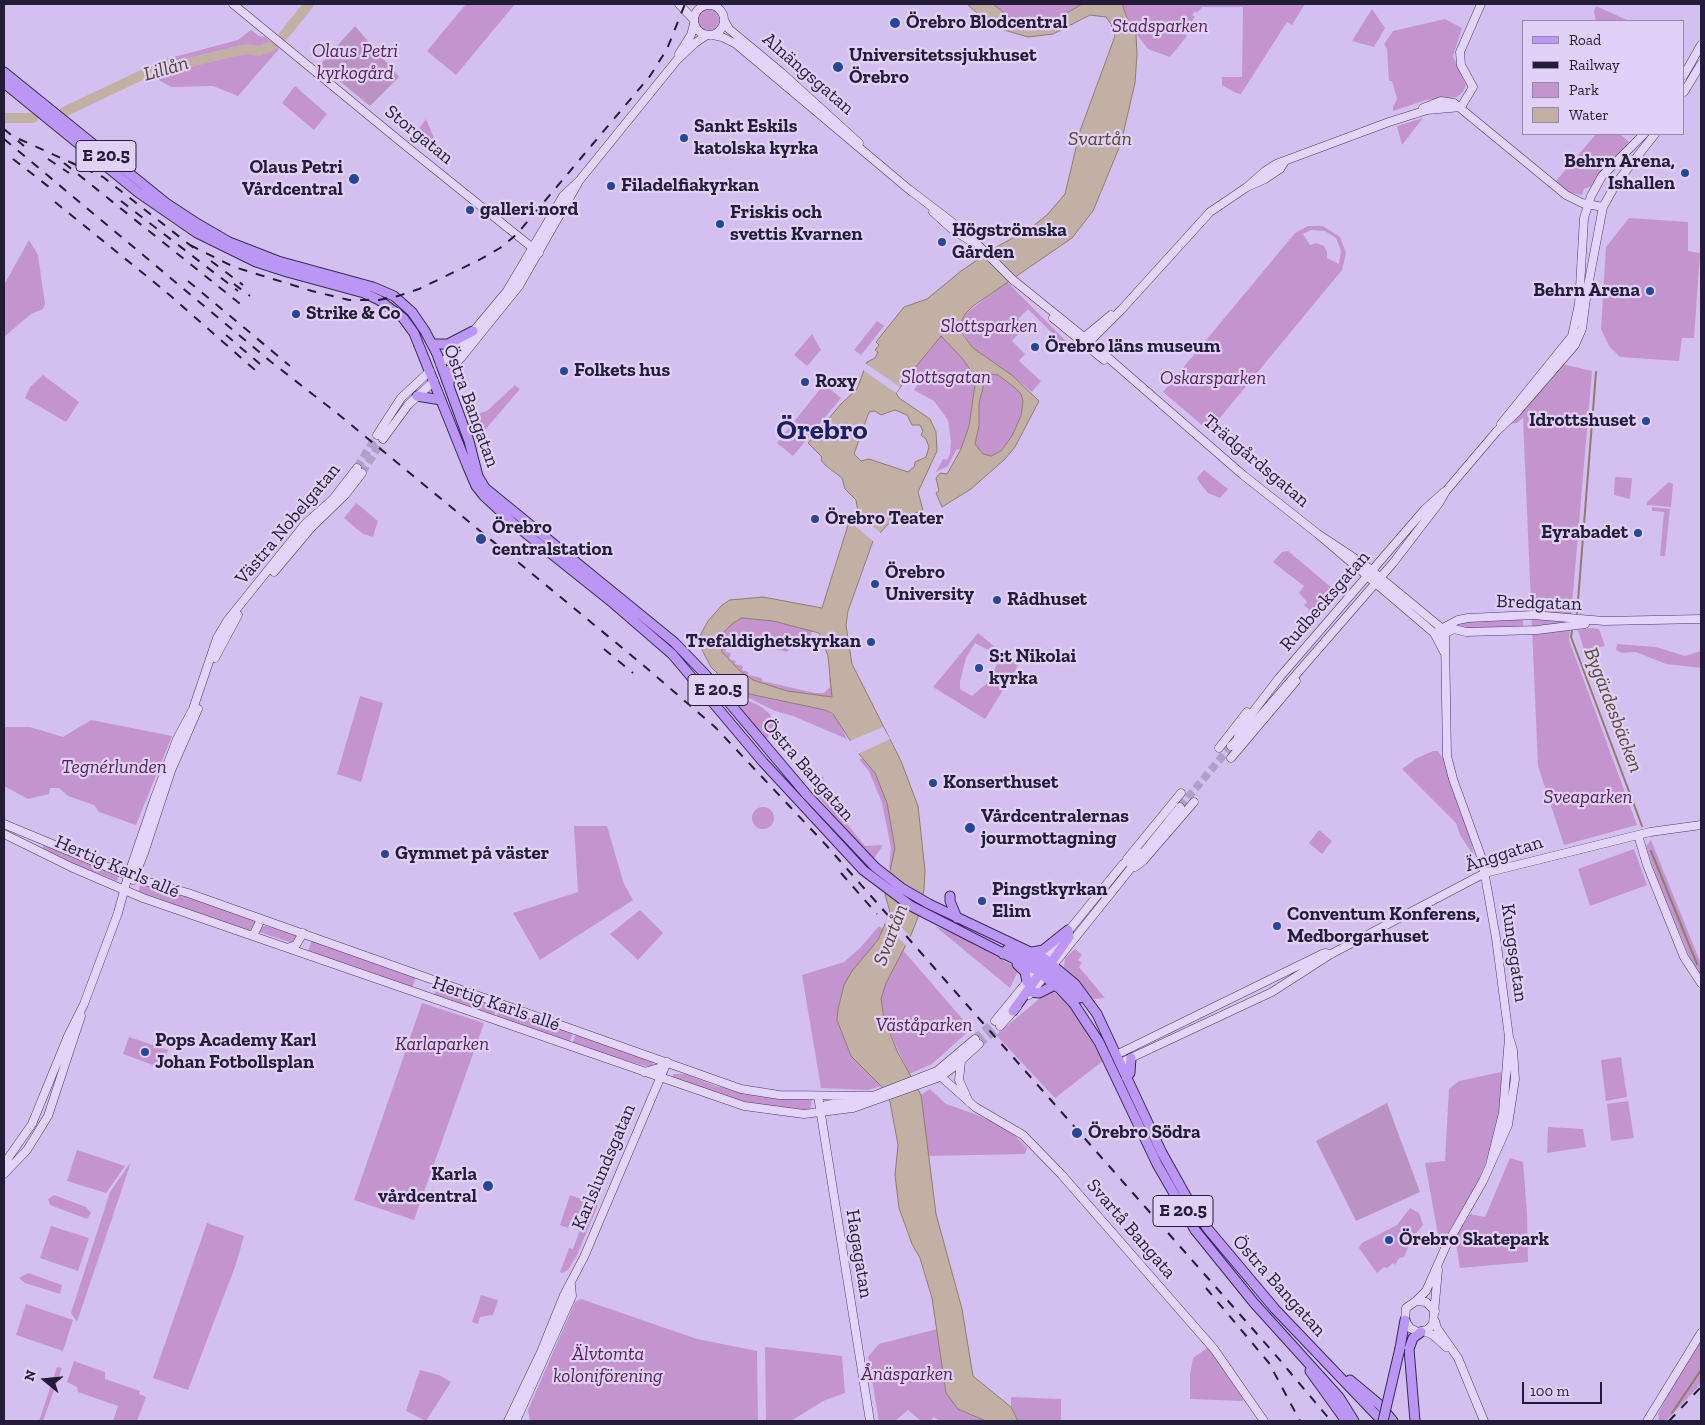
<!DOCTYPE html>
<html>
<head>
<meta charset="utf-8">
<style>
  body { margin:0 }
  #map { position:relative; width:1705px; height:1425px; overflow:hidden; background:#d4c0f0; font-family:"Zilla Slab",serif }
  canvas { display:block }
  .frame { position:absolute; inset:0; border:5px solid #221c38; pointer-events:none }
  .legend { position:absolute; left:1522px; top:20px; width:162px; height:115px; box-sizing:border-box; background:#e1d0f7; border:1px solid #9588ab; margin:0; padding:6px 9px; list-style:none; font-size:15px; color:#221c38 }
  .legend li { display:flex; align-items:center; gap:10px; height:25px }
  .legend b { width:25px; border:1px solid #9588ab }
  .north { position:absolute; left:20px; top:1355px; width:50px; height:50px; -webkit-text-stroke:4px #e1d0f7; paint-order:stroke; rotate:287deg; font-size:14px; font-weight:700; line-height:20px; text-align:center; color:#221c38 }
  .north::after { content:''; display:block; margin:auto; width:18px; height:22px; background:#221c38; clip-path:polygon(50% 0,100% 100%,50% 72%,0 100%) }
  .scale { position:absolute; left:1522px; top:1382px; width:80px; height:22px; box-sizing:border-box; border:2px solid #221c38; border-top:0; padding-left:6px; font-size:15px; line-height:18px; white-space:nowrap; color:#221c38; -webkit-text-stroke:4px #e1d0f7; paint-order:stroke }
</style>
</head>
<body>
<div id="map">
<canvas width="1705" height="1425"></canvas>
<div class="frame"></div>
<ul class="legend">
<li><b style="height:6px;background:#bc96f5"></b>Road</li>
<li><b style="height:6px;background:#221c38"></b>Railway</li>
<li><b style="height:14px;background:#c494ce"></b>Park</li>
<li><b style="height:14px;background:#c1b0a3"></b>Water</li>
</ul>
<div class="north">N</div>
<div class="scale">100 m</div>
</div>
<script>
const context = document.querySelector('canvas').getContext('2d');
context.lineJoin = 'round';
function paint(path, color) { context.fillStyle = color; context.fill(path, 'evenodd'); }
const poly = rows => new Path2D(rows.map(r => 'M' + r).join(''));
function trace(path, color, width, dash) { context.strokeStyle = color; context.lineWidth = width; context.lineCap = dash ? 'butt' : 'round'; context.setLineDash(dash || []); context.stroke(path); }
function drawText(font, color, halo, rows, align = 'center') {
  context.font = font + ' "Zilla Slab",serif'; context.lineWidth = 4.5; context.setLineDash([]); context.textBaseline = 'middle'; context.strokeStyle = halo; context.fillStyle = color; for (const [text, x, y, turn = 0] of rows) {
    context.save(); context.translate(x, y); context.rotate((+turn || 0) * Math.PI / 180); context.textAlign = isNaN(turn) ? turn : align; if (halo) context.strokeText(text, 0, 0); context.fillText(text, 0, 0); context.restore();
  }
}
paint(poly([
  [466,4,515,4,456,75,427,51],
  [993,4,1082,4,1050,23,1031,24,1013,20],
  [1122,4,1305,4,1292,25,1287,22,1241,94,1236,93,1222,85,1222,77,1242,77,1243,7,1202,7,1197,13,1195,11,1192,15,1195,17,1183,33,1187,36,1170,57,1148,49,1130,26],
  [1596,6,1629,21,1596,21,1594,11],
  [1372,9,1385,28,1374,47,1352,41],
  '697 20a11 11 0 1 1 22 0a11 11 0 1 1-22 0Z',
  [1445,19,1462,28,1453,56,1466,85,1463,92,1457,97,1426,100,1393,111,1393,107,1397,99,1392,81,1389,81,1387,49,1384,44,1393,31],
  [251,30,259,36,265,37,279,49,238,96,213,86,171,87,159,80,155,62,238,40],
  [295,86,327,114,314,130,282,103],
  [1423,118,1402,145,1397,126],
  [426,119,438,147,432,154,412,138],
  [1596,134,1620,134,1629,142,1598,176,1592,186,1584,189,1582,195,1568,192,1556,181],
  [1629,218,1688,222,1688,251,1700,253,1694,338,1682,338,1679,361,1620,357,1609,346,1601,329,1606,247],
  [1308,226,1323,226,1340,237,1346,253,1342,270,1209,431,1163,392,1295,233],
  [1311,230,1325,231,1336,238,1341,251,1339,264,1327,258,1327,252,1324,246,1316,243,1310,245,1303,234],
  [29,240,38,255,45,304,43,309,31,314,4,337,4,285],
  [1007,282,1069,344,1067,348,1028,309,1018,319,1026,326,1012,341,1025,354,1019,361,1041,381,1032,392,1013,376,973,348,961,329,961,322,965,314],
  [877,321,884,326,861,355,854,350],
  [812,334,821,350,807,366,794,355],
  [941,336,962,358,976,378,969,426,961,449,956,450,948,466,936,472,943,459,947,460,950,454,951,442,948,420,934,401,914,390,920,381,910,374],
  [1562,364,1592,371,1569,640,1637,825,1564,845,1538,766,1523,418,1517,423,1509,424,1523,412,1522,409],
  [990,374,998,375,1014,387,1021,394,1023,401,1021,416,1012,436,1001,451,991,456,983,454,975,444,979,426,979,403,985,381],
  [43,375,79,402,66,422,25,398,30,387],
  [824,384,841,398,793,456,777,443],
  [515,385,520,389,479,437,478,450,470,416,487,411],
  [1204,470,1228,489,1220,498,1208,493,1199,482,1197,478],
  [1615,477,1632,478,1630,499,1614,495],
  [1669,482,1673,484,1671,507,1647,505,1647,502],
  [356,503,378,521,373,537,363,534,344,518],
  [1652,507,1670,509,1665,556,1660,556,1664,512,1652,511],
  [1288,551,1332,588,1312,612,1304,605,1307,602,1299,593,1304,586,1273,562,1282,552],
  [742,618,773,621,812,630,810,638,797,641,787,652,731,637,725,652,731,653,729,659,736,661,735,664,743,666,742,670,748,672,748,675,762,678,762,681,815,693,824,693,830,687,829,677,832,677,832,697,787,691,753,680,740,671,722,652,718,638,733,623],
  [1523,618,1523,628,1468,630,1456,625,1463,621],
  [1592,628,1599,629,1605,646,1584,650,1578,630],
  [978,633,1018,666,985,719,933,687],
  [975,643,1001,657,987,683,972,696,960,689,960,681,966,658],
  [1617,644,1656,647,1685,656,1701,651,1701,668,1666,664,1636,652,1622,653,1616,650],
  [719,683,737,696,760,706,770,714,774,724,765,743,717,684],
  [735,691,825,710,837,718,847,739,793,716,775,711],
  [360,696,383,703,361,782,337,774],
  [91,720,172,736,136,825,99,812,94,805,68,796,59,788,50,788,49,794,28,799,4,786,4,727,30,727,63,737],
  [1433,751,1438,751,1443,758,1470,836,1474,856,1460,835,1456,823,1402,769,1417,758],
  [859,759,863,759,875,773,887,803,895,848,891,871,889,868,891,848,882,803,869,771],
  [823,776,824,778,819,782,822,785,818,788,865,846,883,845,873,860,819,798,815,786],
  '752 818a11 11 0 1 1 22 0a11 11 0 1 1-22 0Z',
  [574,826,607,826,624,884,633,900,540,960,513,913,578,892],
  [1319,830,1332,841,1322,854,1309,843],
  [1651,840,1701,964,1701,978,1692,963,1657,878,1646,846],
  [44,845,119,875,117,881,53,856,42,849],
  [1634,849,1647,885,1590,906,1578,869],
  [140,884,176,893,257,920,249,932,139,893],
  [640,910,663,933,638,960,610,934],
  [266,926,297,935,298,937,293,943,259,932,260,927],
  [879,926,883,929,878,940,844,985,838,1009,837,1020,851,1056,881,1086,868,1090,821,1088,802,975,844,962,860,948],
  [935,926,960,936,1019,969,1010,988],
  [312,940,416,977,412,988,308,951],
  [902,949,971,1029,932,1064,909,1074,884,1019,881,999,886,983],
  [1075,949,1082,955,1078,960,1082,963,1079,967,1105,998,1092,999,1064,967,1065,958],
  [438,985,497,1006,494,1016,434,995],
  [1051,989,1078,1015,1103,1061,1055,1098,996,1035],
  [422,1003,484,1023,414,1220,354,1200],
  [500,1007,573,1033,569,1043,496,1017],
  [576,1034,654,1060,653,1066,645,1066,572,1044],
  [129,1037,168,1050,161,1068,123,1054],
  [1621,1057,1627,1097,1606,1101,1601,1060],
  [1501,1072,1501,1109,1491,1150,1476,1186,1440,1246,1425,1163,1445,1161,1449,1089,1459,1081],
  [673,1074,685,1074,716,1086,757,1094,812,1100,810,1110,795,1111,738,1101,673,1079],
  [930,1089,946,1104,975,1114,1008,1129,1027,1148,1025,1154,928,1156,921,1095],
  [1628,1101,1634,1138,1611,1141,1607,1104],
  [1548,1127,1583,1129,1586,1147,1547,1153],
  [77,1150,125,1166,106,1193,67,1181],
  [1510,1158,1523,1162,1527,1213,1528,1262,1460,1268,1455,1238,1470,1214,1485,1217],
  [131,1162,77,1322,71,1313,110,1192],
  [54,1195,86,1207,91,1213,87,1219,50,1205,48,1199],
  [570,1195,598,1205,577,1255,568,1270,562,1273,560,1272,569,1248,573,1249,582,1224,571,1220,568,1228,560,1225],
  [1410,1208,1419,1213,1423,1225,1412,1238,1404,1257,1399,1258,1395,1265,1393,1263,1387,1268,1384,1267,1377,1273,1359,1248,1362,1243,1397,1225],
  [207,1223,244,1236,236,1264,188,1390,153,1378],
  [51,1226,89,1238,78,1271,40,1258],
  [28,1273,62,1285,60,1294,25,1283,19,1278],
  [481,1295,498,1300,493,1315,480,1317,478,1324,472,1322],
  [581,1299,697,1339,757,1351,758,1421,530,1421,528,1410,575,1302],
  [26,1304,73,1320,63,1351,16,1335],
  [937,1329,946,1393,958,1409,986,1421,940,1421,934,1417,930,1421,921,1421,908,1410,895,1421,879,1421,868,1357,879,1344],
  [1701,1340,1701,1384,1666,1421,1659,1421,1658,1414,1671,1388],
  [765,1347,842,1356,845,1393,823,1401,791,1421,766,1421],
  [1207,1348,1211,1348,1244,1397,1243,1401,1190,1399,1190,1374,1193,1358],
  [74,1361,105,1372,105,1379,140,1391,139,1394,146,1397,137,1421,113,1421,118,1406,78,1392,77,1387,67,1382],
  [57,1367,62,1368,43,1421,39,1421],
  [420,1370,439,1375,451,1382,426,1421,406,1411],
  [1011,1397,1061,1399,1061,1421,1018,1421,1011,1407]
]), '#c494ce');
paint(poly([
  [355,26,399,77,370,106,320,65],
  [1387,1103,1420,1192,1356,1221,1316,1141]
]), '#bb93c2');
const water = poly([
  [967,4,993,4,1013,20,1031,24,1050,23,1082,4,1122,4,1130,26,1136,34,1137,54,1135,83,1121,143,1093,211,1072,238,973,306,965,314,961,322,962,333,973,348,1013,376,1039,401,1015,447,1005,459,971,489,942,507,936,493,939,491,936,478,940,473,947,474,961,449,969,426,976,378,962,358,941,336,910,374,907,372,905,375,908,377,896,393,899,398,930,419,936,432,937,451,918,492,923,510,888,524,873,541,848,611,846,625,852,664,901,761,918,806,925,870,924,890,918,917,911,935,886,983,881,999,884,1019,898,1053,921,1095,936,1214,962,1309,973,1376,1011,1407,1018,1421,986,1421,958,1409,946,1393,932,1298,920,1258,912,1244,899,1208,895,1175,898,1145,890,1102,881,1086,851,1056,837,1020,838,1009,844,985,852,971,878,940,890,912,885,894,895,848,887,803,875,773,859,754,833,714,825,710,735,691,711,667,700,646,701,634,708,621,722,605,730,600,763,597,822,608,849,522,858,512,856,500,845,489,842,478,825,465,821,460,822,457,808,443,841,404,857,389,867,362,875,358,878,352,875,350,879,345,876,342,904,307,927,299,961,271,998,246,1028,230,1047,215,1065,194,1080,131,1115,36,1111,24,1106,17,1090,15,1053,34,1028,37,1004,30,986,21,967,4],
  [990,374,998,375,1014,387,1021,394,1023,401,1021,416,1012,436,1001,451,991,456,983,454,975,444,979,426,979,403,985,380,990,374],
  [895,410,907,415,912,425,920,425,923,431,921,435,926,439,929,447,926,457,915,462,914,467,908,472,869,459,861,461,854,454,869,412,875,411,881,415,895,410],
  [742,618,773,621,819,633,828,656,832,697,787,691,753,680,740,671,722,652,718,638,733,623,742,618]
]);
paint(water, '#c1b0a3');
trace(water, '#907c6a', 1);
paint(poly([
  [865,363,900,387,896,393,863,370],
  [855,512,881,533,874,542,848,520],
  [883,727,890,739,858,754,850,741],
  [889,913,912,939,907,947,885,923]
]), '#d4c0f0');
trace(poly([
  [1577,613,1596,372],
  [1572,631,1571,637,1642,826],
  [1651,851,1697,964],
  [1672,1413,1701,1370]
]), '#907c6a', 2);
trace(poly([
  [284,35,309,4],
  [64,112,146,73,245,49,260,51,274,45],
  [4,118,33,118]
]), '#c1b0a3', 10);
trace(poly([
  [357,468,377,435],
  [362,473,383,439],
  [1180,807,1231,746],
  [975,1039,995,1021],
  [979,1044,1000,1026]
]), '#b09fcb', 8, [8, 4]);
const secondary = poly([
  [233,4,401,142,539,253],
  [679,4,694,20],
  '694 20a15 15 0 1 1 30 0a15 15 0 1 1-30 0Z',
  [724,20,729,29,782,73,859,143],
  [713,35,722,37,736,44,912,192],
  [679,54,691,35,694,24],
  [1684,75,1701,45],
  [1684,92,1701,64],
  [1461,107,1473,87,1461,65,1460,52,1481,4],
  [1423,108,1441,101,1454,103,1566,195,1582,203,1603,207],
  [1247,187,1265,179,1280,169,1285,161],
  [910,190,966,233,1014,281],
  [933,212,953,230,969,240],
  [1012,279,1090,342,1243,475,1318,534,1434,633,1444,652],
  [1053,318,1104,360],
  [1082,339,1111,315],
  [1085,346,1122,309,1210,212,1247,187,1265,171,1276,164,1389,122,1427,110,1461,107],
  [440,364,462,345,507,291,563,196,579,181,677,60,695,43,707,35],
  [445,374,461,358,519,286,578,183],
  [1501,424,1572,336,1579,304,1584,218,1591,196,1602,176,1644,134],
  [377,435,401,398,430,371],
  [383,439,408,405,434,381],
  [1318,534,1365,565,1439,626,1445,637,1447,756,1453,779,1482,859,1496,938,1509,1037,1503,1113,1490,1165],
  [274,572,311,528,345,495,362,473],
  [1439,630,1458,620,1468,618,1533,615,1604,621,1701,619],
  [1441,635,1454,629,1466,632,1537,630,1585,624],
  [215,658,238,615],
  [1238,737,1246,721,1279,678,1425,509,1444,492],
  [1231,746,1248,730,1393,563,1439,503,1446,491,1497,431,1517,412,1575,345,1582,329,1587,291,1603,207,1617,182,1655,134],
  [1219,748,1247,712],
  [1231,758,1296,681],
  [4,824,134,878,188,893,741,1089,779,1095,873,1096,937,1071,975,1039],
  [4,834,71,867,143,898,744,1106,804,1114,853,1108,940,1077,955,1066,979,1044],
  [1638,835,1647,865,1684,957,1701,983],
  [1127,859,1181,793],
  [1135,867,1143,861,1194,802],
  [133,880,144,853,171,771,198,709],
  [253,936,261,919],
  [287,948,296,945,303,933],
  [1054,964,1180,807],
  [1029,995,1047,973],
  [995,1021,1123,864,1140,853],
  [1000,1026,1017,1007],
  [1116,1055,1320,955,1325,953,1331,954],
  [961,1061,959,1080,969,1102],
  [1120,1063,1272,992,1331,954,1485,873,1650,832,1701,825],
  [644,1072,662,1067,667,1062],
  [938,1074,975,1107,1023,1135,1061,1174,1214,1349,1264,1421],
  [818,1096,870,1421],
  [820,1113,826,1105,861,1099],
  [4,1164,32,1124,68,1036,84,1004,118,913,128,876,154,800,177,739,193,709,217,638,227,621,305,524,333,499,357,468],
  [4,1174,27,1150,48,1116,81,1016],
  [1416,1301,1426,1291,1446,1246,1483,1181,1508,1125,1515,1079,1513,1050,1509,1037],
  [1435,1311,1426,1302,1416,1301,1406,1308,1405,1320,1410,1328,1418,1332,1427,1330,1433,1324,1438,1270],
  [1435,1321,1437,1328,1458,1358,1484,1421],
  [1424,1331,1433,1335,1446,1347],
  [508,1421,541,1352,564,1295,584,1257,667,1062],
  [516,1421,572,1296,571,1285],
  [1647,1421,1701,1333]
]);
const primary = poly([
  [4,72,166,203,198,224,229,242,278,261,373,287,394,296,412,312,425,331,437,354,469,441,478,476,485,488,674,642,705,674,807,795,875,867,903,889,929,904,1045,959,1075,984,1097,1014,1162,1153,1186,1196,1207,1228,1275,1309,1382,1421],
  [4,83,139,193,197,233,256,262,287,272,364,293,379,300,403,318,414,333,467,465,476,486,484,496,514,524,613,603,672,654,763,762,863,870,911,906,1036,970,1060,989,1074,1004,1099,1042,1157,1164,1195,1230,1254,1303,1339,1397,1354,1421],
  [432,344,448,344,473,331],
  [449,386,450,370],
  [417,396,441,400],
  [950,896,950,901,957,918],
  [1032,952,1043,950,1068,930],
  [1003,954,1008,949,1044,964],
  [1017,964,1025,972,1027,982],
  [1048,967,1069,937,1068,930],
  [1040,970,1055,976,1080,998],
  [1031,992,1039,993,1055,985],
  [1013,1011,1043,969],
  [1126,1077,1130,1073,1131,1058],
  [1400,1348,1405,1320],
  [1310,1371,1346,1421],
  [1350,1380,1380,1405,1393,1421],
  [1415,1421,1409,1349,1413,1338,1421,1332]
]);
trace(secondary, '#453b6b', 9);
trace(primary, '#342c57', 11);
trace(secondary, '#e4d4fa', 8);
trace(primary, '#bc96f5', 9);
trace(poly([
  [4,129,24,146],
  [4,139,270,361,338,414,643,665,715,727,826,845,1273,1352,1331,1421],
  [19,139,103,177,195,249],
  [13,159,49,187],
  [48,159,69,173],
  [64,163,244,307],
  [121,201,238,291],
  [55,202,165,291,255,370],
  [190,245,234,267,312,291,349,300,379,300,398,296,419,289,479,260,500,248,517,234,650,76,667,49,685,4],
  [211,261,243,285],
  [188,281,290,366],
  [234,284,250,296],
  [226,335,260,364],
  [604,649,633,673],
  [841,873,877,914],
  [1206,1288,1269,1363,1300,1421],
  [1669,1421,1701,1387]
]), '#221c38', 2, [9, 9]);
const primaryBridge = poly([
  [1383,1421,1400,1348]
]);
trace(primaryBridge, '#342c57', 11, []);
trace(primaryBridge, '#bc96f5', 9);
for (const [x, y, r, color] of [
  [895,23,6,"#25479b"],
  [838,67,6,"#25479b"],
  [684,138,5,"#25479b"],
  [1685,173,5,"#25479b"],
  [354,179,6,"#25479b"],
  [611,186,5,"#25479b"],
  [470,210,5,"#25479b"],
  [720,224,5,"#25479b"],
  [942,242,5,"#25479b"],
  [1650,291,5,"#25479b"],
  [296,314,5,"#25479b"],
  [1035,347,5,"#25479b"],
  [564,371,5,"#25479b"],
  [805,382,5,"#25479b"],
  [1646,421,5,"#25479b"],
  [815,519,5,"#25479b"],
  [1638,533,5,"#25479b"],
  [481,539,6,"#25479b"],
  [875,584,5,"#25479b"],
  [997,600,5,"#25479b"],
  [871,642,5,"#25479b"],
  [979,668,5,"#25479b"],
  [933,783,5,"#25479b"],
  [970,828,6,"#25479b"],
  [385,854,5,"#25479b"],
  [982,901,5,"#25479b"],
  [1277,926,5,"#25479b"],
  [145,1052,5,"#25479b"],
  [1077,1133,6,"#25479b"],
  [488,1186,6,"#25479b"],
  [1389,1240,5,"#25479b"]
]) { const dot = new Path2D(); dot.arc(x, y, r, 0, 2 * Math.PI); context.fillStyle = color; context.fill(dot); trace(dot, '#e1d0f7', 2); }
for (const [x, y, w] of [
  [106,156,60],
  [718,690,60],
  [1183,1211,60]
]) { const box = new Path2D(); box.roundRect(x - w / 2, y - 15.5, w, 31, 4); context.fillStyle = '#e1d0f7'; context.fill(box); trace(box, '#221c38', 1); }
drawText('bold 18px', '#221c38', null, [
  ["E 20.5",106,156],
  ["E 20.5",718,690],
  ["E 20.5",1183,1211]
]);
drawText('bold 19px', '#221c38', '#e1d0f7', [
  ["Örebro Blodcentral",906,23],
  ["Universitetssjukhuset",849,56],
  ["Örebro",849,78],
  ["Sankt Eskils",694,127],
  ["katolska kyrka",694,149],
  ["Behrn Arena,",1675,162,"right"],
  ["Ishallen",1675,184,"right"],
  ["Olaus Petri",343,168,"right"],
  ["Vårdcentral",343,190,"right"],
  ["Filadelfiakyrkan",621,186],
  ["galleri nord",480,210],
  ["Friskis och",730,213],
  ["svettis Kvarnen",730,235],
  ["Högströmska",952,231],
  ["Gården",952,253],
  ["Behrn Arena",1640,291,"right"],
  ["Strike & Co",306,314],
  ["Örebro läns museum",1045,347],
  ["Folkets hus",574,371],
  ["Roxy",815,382],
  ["Idrottshuset",1636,421,"right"],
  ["Örebro Teater",825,519],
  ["Örebro",492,528],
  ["centralstation",492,550],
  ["Eyrabadet",1628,533,"right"],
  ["Örebro",885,573],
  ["University",885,595],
  ["Rådhuset",1007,600],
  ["Trefaldighetskyrkan",861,642,"right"],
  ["S:t Nikolai",989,657],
  ["kyrka",989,679],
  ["Konserthuset",943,783],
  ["Vårdcentralernas",981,817],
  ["jourmottagning",981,839],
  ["Gymmet på väster",395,854],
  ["Pingstkyrkan",992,890],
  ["Elim",992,912],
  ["Conventum Konferens,",1287,915],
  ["Medborgarhuset",1287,937],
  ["Pops Academy Karl",155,1041],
  ["Johan Fotbollsplan",155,1063],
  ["Örebro Södra",1088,1133],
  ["Karla",477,1175,"right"],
  ["vårdcentral",477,1197,"right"],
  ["Örebro Skatepark",1399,1240]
], 'left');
drawText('italic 19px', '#542256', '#e1d0f7', [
  ["Stadsparken",1160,27],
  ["Olaus Petri",355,52],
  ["kyrkogård",355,74],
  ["Slottsparken",989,327],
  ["Slottsgatan",946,378],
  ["Oskarsparken",1213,379],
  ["Tegnérlunden",114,768],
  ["Sveaparken",1588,798],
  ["Väståparken",924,1026],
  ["Karlaparken",442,1045],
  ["Älvtomta",608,1355],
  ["koloniförening",608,1377],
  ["Ånäsparken",907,1375]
]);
drawText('19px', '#221c38', '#e1d0f7', [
  ["Alnängsgatan",808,74,41],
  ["Storgatan",419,135,39],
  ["Östra Bangatan",471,406,70],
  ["Trädgårdsgatan",1256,461,40],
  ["Västra Nobelgatan",288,524,-50],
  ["Rudbecksgatan",1325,601,-49],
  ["Bredgatan",1539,603,2],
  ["Östra Bangatan",808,770,49],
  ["Änggatan",1504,854,-18],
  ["Hertig Karls allé",117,867,23],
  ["Kungsgatan",1514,953,82],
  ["Hertig Karls allé",496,1004,19],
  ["Karlslundsgatan",604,1167,-67],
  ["Svartå Bangata",1131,1229,49],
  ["Hagagatan",859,1254,81],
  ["Östra Bangatan",1279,1286,48]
]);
drawText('italic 20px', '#59492b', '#e1d0f7', [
  ["Lillån",166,69,-16],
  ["Svartån",1100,139],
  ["Bygärdesbäcken",1613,710,69],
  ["Svartån",891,935,-69]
]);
drawText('bold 29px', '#1a2067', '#e1d0f7', [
  ["Örebro",822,431]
]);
</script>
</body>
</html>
